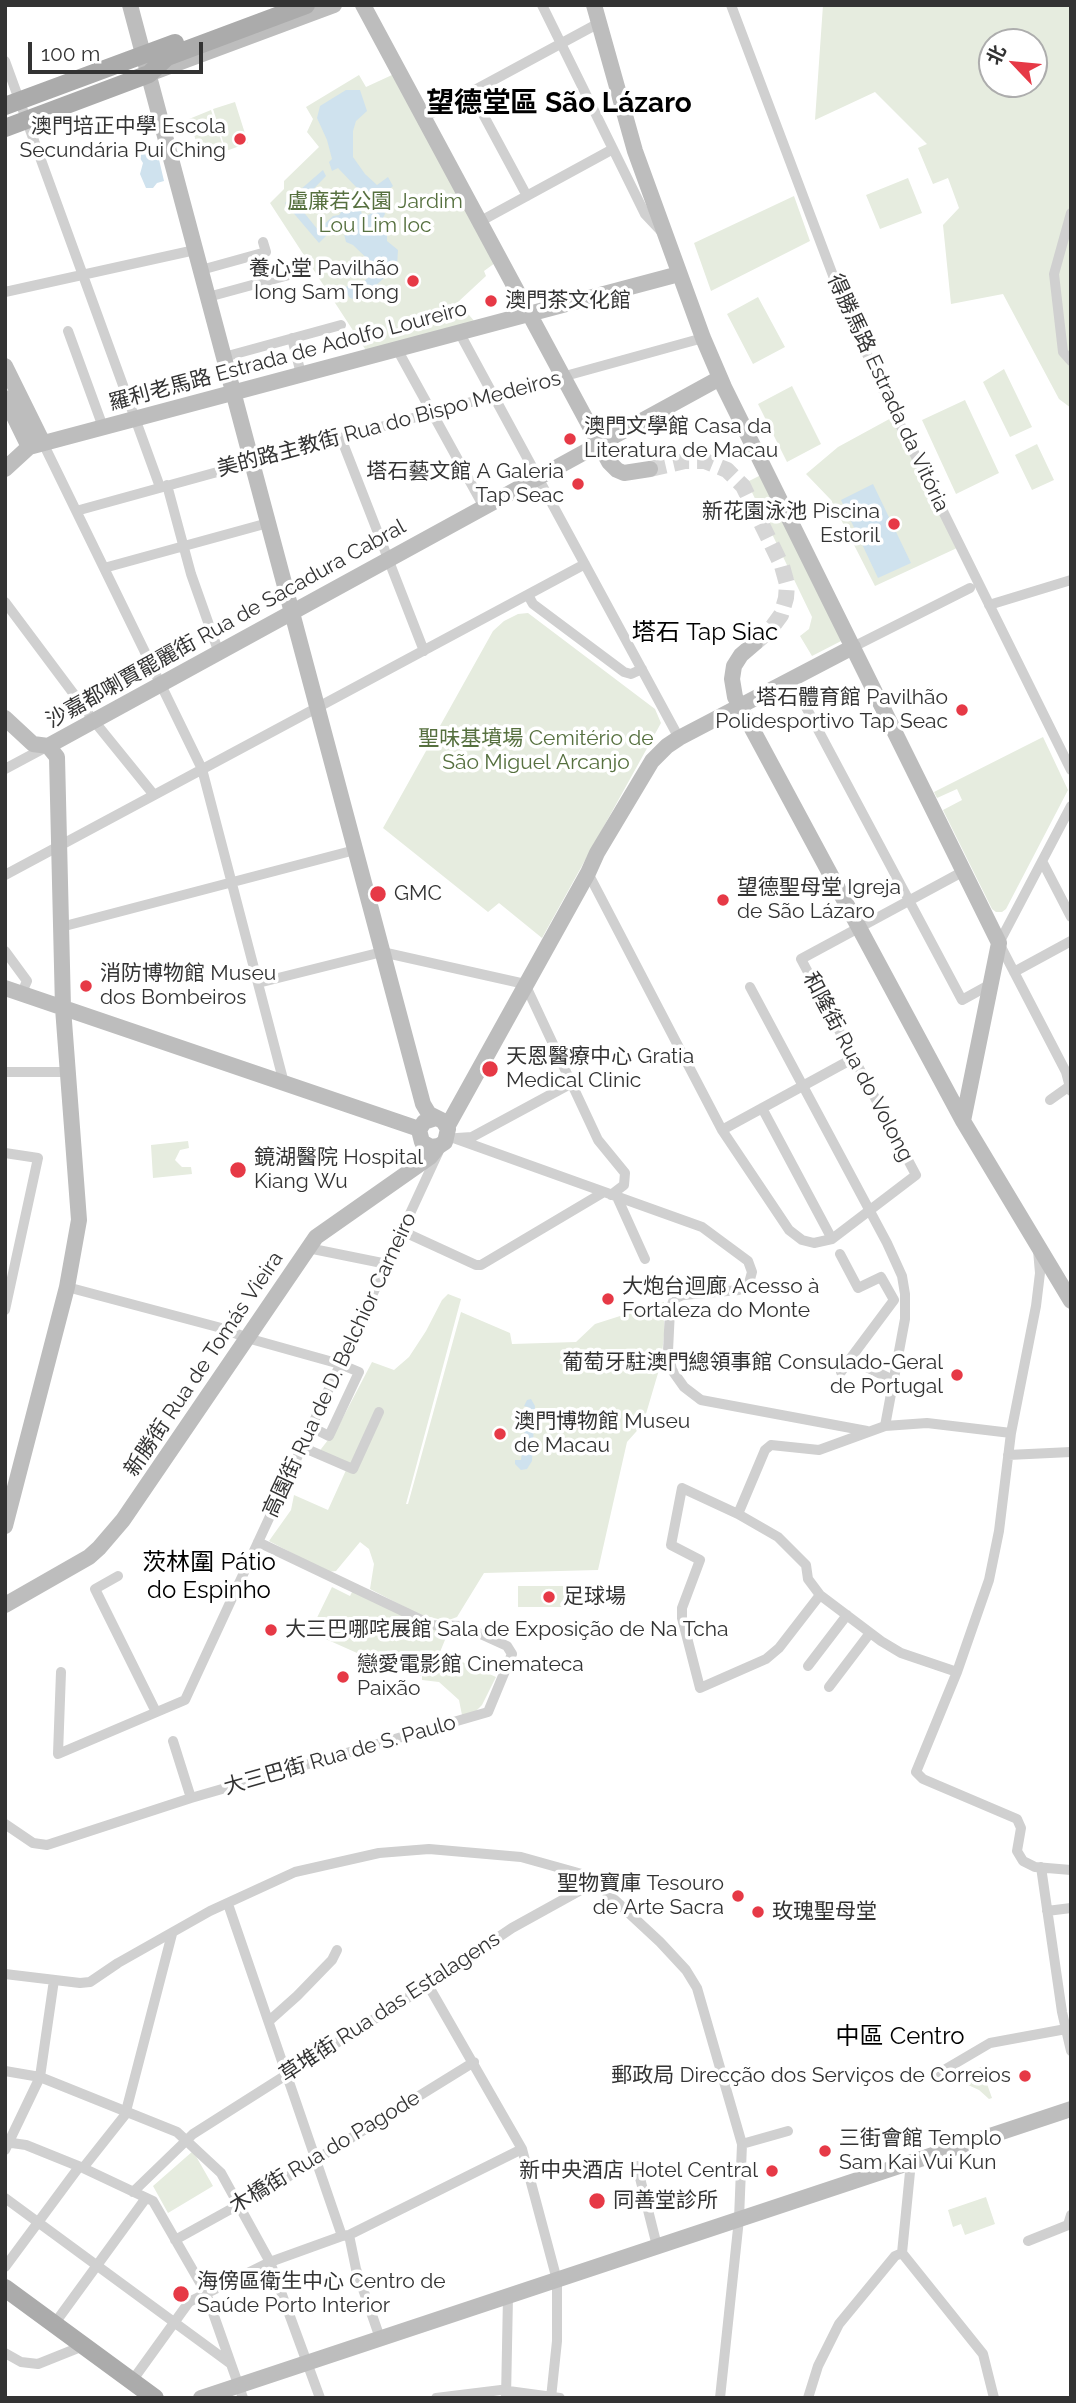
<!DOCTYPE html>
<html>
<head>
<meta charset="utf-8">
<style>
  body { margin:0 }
  #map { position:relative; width:1076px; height:2403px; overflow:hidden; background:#fff; font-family:Raleway,"Noto Sans SC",sans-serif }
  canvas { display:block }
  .frame { position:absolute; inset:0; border:7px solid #333; pointer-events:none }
  .north { position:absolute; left:978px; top:28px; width:70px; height:70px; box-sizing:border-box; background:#fff; border:2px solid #adadad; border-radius:50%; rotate:296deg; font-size:19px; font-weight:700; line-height:28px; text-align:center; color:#333 }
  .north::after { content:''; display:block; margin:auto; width:24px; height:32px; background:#e63946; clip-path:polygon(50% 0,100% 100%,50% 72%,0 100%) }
  .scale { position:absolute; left:28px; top:42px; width:175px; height:32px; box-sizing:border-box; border:4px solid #333; border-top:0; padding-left:9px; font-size:21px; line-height:24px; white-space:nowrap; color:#333; -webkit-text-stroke:5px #fff; paint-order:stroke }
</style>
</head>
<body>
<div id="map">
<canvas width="1076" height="2403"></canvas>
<div class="frame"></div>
<div class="north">北</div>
<div class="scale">100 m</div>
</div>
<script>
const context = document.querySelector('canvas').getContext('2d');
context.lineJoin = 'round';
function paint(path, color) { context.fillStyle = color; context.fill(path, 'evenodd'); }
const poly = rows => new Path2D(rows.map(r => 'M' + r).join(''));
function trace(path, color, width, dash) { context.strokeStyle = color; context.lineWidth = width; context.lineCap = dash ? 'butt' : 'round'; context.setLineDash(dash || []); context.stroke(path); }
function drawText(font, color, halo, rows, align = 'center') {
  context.font = font + ' Raleway,"Noto Sans SC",sans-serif'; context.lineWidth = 7; context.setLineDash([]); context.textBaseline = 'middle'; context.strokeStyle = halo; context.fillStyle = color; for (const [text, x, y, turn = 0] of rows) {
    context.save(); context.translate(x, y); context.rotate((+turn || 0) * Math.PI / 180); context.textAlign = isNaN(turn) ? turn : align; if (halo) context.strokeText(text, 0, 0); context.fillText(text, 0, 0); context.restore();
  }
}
paint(poly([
  [823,5,1071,5,1071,408,1059,399,1003,294,951,304,943,225,959,208,948,178,933,184,918,148,927,144,875,92,815,120],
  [992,42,1034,42,1034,84,992,84],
  [359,75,366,87,392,75,495,263,484,271,486,276,458,302,475,322,367,352,270,203,284,189,284,181,319,147,307,132,313,119,306,107],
  [235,102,248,143,226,151,213,109],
  [211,110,225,152,202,160,189,119],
  [908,178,922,213,880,229,866,195],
  [794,196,810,241,711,291,694,243],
  [758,297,785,347,753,364,727,314],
  [1004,369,1032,427,1010,437,983,382],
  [792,386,821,444,787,462,758,404],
  [965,400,999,473,956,494,922,420],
  [893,417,957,548,875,586,831,500,806,474,838,447],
  [1037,444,1054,480,1032,490,1015,455],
  [763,474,845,639,812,656,800,636,809,629,812,617,747,482],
  [528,613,655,709,661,723,542,938,499,903,488,912,383,828,493,631,504,621,518,614],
  [1043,737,1068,790,1006,909,1002,912,996,912,992,909,943,810,962,800,957,789,937,798,934,792],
  [188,1141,189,1148,180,1150,175,1160,182,1167,191,1167,192,1174,153,1178,151,1145],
  [448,1294,461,1299,406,1504,408,1504,461,1312,510,1333,512,1344,576,1342,595,1324,664,1302,664,1335,661,1363,643,1424,627,1442,598,1570,484,1573,457,1617,446,1621,418,1614,370,1589,374,1564,369,1549,360,1542,336,1571,328,1572,269,1541,291,1510,294,1495,328,1510,347,1468,318,1453,338,1427,372,1362,394,1370,409,1357,426,1331,442,1300],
  [518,1586,580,1586,580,1607,518,1607],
  [332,1587,350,1596,353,1590,447,1635,440,1652,496,1677,482,1705,474,1713,462,1715,459,1700,439,1682,422,1680,422,1676,414,1675,414,1673,369,1652,366,1657,310,1632],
  [981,2067,992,2098,989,2099,979,2090,966,2084,952,2084,950,2079],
  [193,2151,213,2186,168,2213,153,2186],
  [986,2197,995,2224,965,2235,961,2224,953,2227,948,2210]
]), '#e6ecdf');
paint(poly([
  [346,90,360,90,367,111,356,121,353,131,353,157,365,174,377,185,388,177,393,186,375,202,366,202,361,212,363,215,368,215,383,208,385,214,379,225,387,232,387,241,398,250,397,266,359,301,350,298,346,292,346,287,354,282,361,285,377,268,353,245,346,242,342,226,335,227,319,243,285,203,323,170,326,176,298,205,318,230,333,216,339,215,345,207,346,200,357,188,338,168,332,171,329,162,332,159,327,140,317,118,320,106],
  [153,149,157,151,164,181,157,183,153,188,146,188,140,174,143,163,138,155,140,152],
  [873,484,911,563,878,578,841,500],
  [531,1399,535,1406,532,1461,527,1469,521,1470,515,1464,515,1460,521,1460,528,1407,524,1406,527,1400]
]), '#cfe2ee');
trace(poly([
  [650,469,685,461,705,461,727,470,743,486,782,566,787,584,786,598,781,615,770,630,755,643]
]), '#d6d6d6', 16, [16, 8]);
trace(poly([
  [542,5,645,214,661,231],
  [731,5,840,294,884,392,1071,770],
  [5,61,160,487],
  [471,92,527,196],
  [423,118,599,23],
  [1071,213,1054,274,1063,352,1071,361],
  [479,222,613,149],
  [201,270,266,252,263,242],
  [5,292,195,250],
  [208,297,300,272],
  [68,331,103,427],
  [459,332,679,738],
  [292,338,301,374],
  [397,349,484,507],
  [224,357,341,325],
  [341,438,424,651],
  [43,443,202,769,284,1083],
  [167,485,191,574,219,653],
  [76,511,703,338],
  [104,568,268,523],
  [528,595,533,604,624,672,631,674,642,669],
  [5,602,94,721,154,795],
  [989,605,1071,580],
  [853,647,970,588],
  [791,679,962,1000,991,984],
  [5,769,48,746],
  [1071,806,999,943,1066,1072,1071,1091],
  [1042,861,1071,917],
  [588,873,722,1130,789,1230,802,1240,814,1243,832,1239,916,1175,801,959,964,871],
  [5,875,585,564],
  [61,927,355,850],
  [5,951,27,981,23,990,17,992],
  [1014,972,1071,941],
  [258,983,382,952,525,984,598,1140,625,1173,624,1185,611,1195],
  [750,987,887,1243,902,1276,905,1294,905,1319,885,1426],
  [5,1072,69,1072],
  [1050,1100,1071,1085],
  [762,1108,832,1239],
  [722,1130,854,1058],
  [448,1136,702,1227,748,1261,752,1272,749,1283,739,1290,683,1295,674,1299,670,1310,668,1351,672,1370,684,1387,701,1400,867,1431],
  [457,1138,472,1137,572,1083],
  [5,1153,38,1158,5,1310],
  [617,1197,645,1259],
  [402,1231,476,1265,481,1265,604,1192],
  [308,1248,387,1264],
  [1038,1250,1040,1273,1036,1306,1011,1433,999,1531,989,1580,957,1672,916,1772,923,1779,1017,1819,1021,1828,1017,1851,1023,1861,1035,1867,1071,1870],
  [840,1254,858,1288,881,1277,894,1300,850,1359,893,1380],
  [67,1287,225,1329,247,1338,340,1364,359,1372,329,1436,311,1427],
  [841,1372,850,1359],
  [302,1447,353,1469,379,1412],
  [1008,1455,1071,1452],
  [738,1514,765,1450,771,1445,819,1450,885,1426,927,1423,1011,1433],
  [118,1576,95,1589,156,1712],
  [820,1595,779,1648,766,1659,700,1688,682,1618,682,1608,700,1560,671,1545,682,1488,738,1514,778,1537,806,1565,808,1579,820,1595,881,1641,901,1653,957,1672],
  [808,1666,847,1615],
  [61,1672,58,1754,185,1700,438,1153],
  [829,1687,870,1633],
  [173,1741,191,1798],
  [5,1824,33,1843,47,1845,191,1798,488,1712,512,1654,507,1646,463,1626,432,1625,258,1542],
  [1041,1867,1062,2012,1071,2051],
  [228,1904,342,2236],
  [1047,1911,1071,1908],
  [5,1974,80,1983,90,1982,118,1963,210,1911,295,1872,379,1853,429,1849,521,1857,589,1876,660,1942,686,1970,697,1988,742,2144,739,2219,720,2398],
  [428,1985,522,2149,557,2280,557,2341,551,2398],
  [269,2021,297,1996,332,1960,337,1950],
  [5,2071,40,2077,177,2132,221,2173,270,2262,320,2398],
  [939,2073,990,2043,1066,2029],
  [5,2142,26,2145,83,2168,153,2201,206,2293,243,2398],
  [742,2144,788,2131],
  [5,2150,40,2077,54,1980],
  [637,2166,657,2246],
  [83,2168,125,2115,172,1934],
  [133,2192,193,2134,428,1985,512,1928,597,1881],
  [5,2198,231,2364],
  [349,2235,356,2269,380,2338],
  [175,2240,278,2183,474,2062],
  [1028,2241,1068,2225,1071,2215],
  [902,2253,983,2354,994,2398],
  [902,2253,911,2162],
  [5,2267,79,2167],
  [55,2323,146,2198],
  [5,2353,21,2362,38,2364,78,2348],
  [132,2381,189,2302,270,2262,342,2236,349,2235,522,2149],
  [436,2398,501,2390,560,2398],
  [506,2398,508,2296],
  [808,2398,818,2366,839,2324,895,2256,902,2253]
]), '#d0d0d0', 10);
trace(poly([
  [130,5,423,1104,429,1114,443,1121,448,1129,445,1142,439,1146,431,1147,422,1142,419,1130,424,1122,436,1118],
  [363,5,609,462,617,470,624,473,650,469],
  [594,5,635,151,703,338,724,387,999,943,963,1121],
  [151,73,334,5],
  [5,366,43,443],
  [5,398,29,447],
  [5,469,29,447,679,274],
  [755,643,741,655,734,666,732,679,735,697,963,1121,1071,1301],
  [5,718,33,744,48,746,57,757,63,1008,79,1220,67,1287,5,1526],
  [48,746,720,378],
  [5,988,419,1129],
  [447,1127,588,873,597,853,652,761,667,746,679,738,853,647],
  [5,1605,89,1557,99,1548,123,1520,316,1237,430,1157,439,1146],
  [201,2398,1071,2109]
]), '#bdbdbd', 16);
trace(poly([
  [5,106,175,43],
  [5,128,149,74,167,57,306,5],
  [5,2288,155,2398]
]), '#ababab', 18);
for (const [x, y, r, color] of [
  [240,139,7,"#e63946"],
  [413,281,7,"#e63946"],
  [491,301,7,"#e63946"],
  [570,439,7,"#e63946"],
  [578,484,7,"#e63946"],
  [894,524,7,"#e63946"],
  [962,710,7,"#e63946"],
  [378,894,9,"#e63946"],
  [723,900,7,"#e63946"],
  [86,986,7,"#e63946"],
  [490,1069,9,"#e63946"],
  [238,1170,9,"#e63946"],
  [608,1299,7,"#e63946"],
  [957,1375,7,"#e63946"],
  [500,1434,7,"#e63946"],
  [549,1597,7,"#e63946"],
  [271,1630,7,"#e63946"],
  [343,1677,7,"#e63946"],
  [738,1896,7,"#e63946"],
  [758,1912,7,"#e63946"],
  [1025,2076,7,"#e63946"],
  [825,2151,7,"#e63946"],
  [772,2171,7,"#e63946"],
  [597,2201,9,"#e63946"],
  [181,2294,9,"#e63946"]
]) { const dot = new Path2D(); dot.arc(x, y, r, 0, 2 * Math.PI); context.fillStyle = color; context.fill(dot); trace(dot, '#fff', 2.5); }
drawText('21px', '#333', '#fff', [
  ["澳門培正中學 Escola",226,127,"right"],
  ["Secundária Pui Ching",226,151,"right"],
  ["養心堂 Pavilhão",399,269,"right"],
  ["Iong Sam Tong",399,293,"right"],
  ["澳門茶文化館",505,301],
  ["澳門文學館 Casa da",584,427],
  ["Literatura de Macau",584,451],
  ["塔石藝文館 A Galeria",564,472,"right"],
  ["Tap Seac",564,496,"right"],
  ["新花園泳池 Piscina",880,512,"right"],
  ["Estoril",880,536,"right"],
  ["塔石體育館 Pavilhão",948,698,"right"],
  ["Polidesportivo Tap Seac",948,722,"right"],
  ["望德聖母堂 Igreja",737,888],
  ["de São Lázaro",737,912],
  ["GMC",394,894],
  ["消防博物館 Museu",100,974],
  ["dos Bombeiros",100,998],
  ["天恩醫療中心 Gratia",506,1057],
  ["Medical Clinic",506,1081],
  ["鏡湖醫院 Hospital",254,1158],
  ["Kiang Wu",254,1182],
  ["大炮台迴廊 Acesso à",622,1287],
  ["Fortaleza do Monte",622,1311],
  ["葡萄牙駐澳門總領事館 Consulado-Geral",943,1363,"right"],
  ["de Portugal",943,1387,"right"],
  ["澳門博物館 Museu",514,1422],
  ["de Macau",514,1446],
  ["足球場",563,1597],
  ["大三巴哪咤展館 Sala de Exposição de Na Tcha",285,1630],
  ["戀愛電影館 Cinemateca",357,1665],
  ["Paixão",357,1689],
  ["聖物寶庫 Tesouro",724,1884,"right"],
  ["de Arte Sacra",724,1908,"right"],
  ["玫瑰聖母堂",772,1912],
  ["郵政局 Direcção dos Serviços de Correios",1011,2076,"right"],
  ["三街會館 Templo",839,2139],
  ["Sam Kai Vui Kun",839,2163],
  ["新中央酒店 Hotel Central",758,2171,"right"],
  ["同善堂診所",613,2201],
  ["海傍區衛生中心 Centro de",197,2282],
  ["Saúde Porto Interior",197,2306]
], 'left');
drawText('21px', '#56703f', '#fff', [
  ["盧廉若公園 Jardim",375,202],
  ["Lou Lim Ioc",375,226],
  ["聖味基墳場 Cemitério de",536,739],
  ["São Miguel Arcanjo",536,763]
]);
drawText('21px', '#333', '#fff', [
  ["羅利老馬路 Estrada de Adolfo Loureiro",288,356,-15],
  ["得勝馬路 Estrada da Vitória",888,393,65],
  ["美的路主教街 Rua do Bispo Medeiros",389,424,-15],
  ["沙嘉都喇賈罷麗街 Rua de Sacadura Cabral",226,624,-29],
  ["和隆街 Rua do Volong",858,1067,62],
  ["新勝街 Rua de Tomás Vieira",204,1364,-56],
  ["高園街 Rua de D. Belchior Carneiro",340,1365,-65],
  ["大三巴街 Rua de S. Paulo",340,1755,-16],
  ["草堆街 Rua das Estalagens",390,2007,-33],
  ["木橋街 Rua do Pagode",325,2152,-31]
]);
drawText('24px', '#000', '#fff', [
  ["塔石 Tap Siac",705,633],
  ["茨林圍 Pátio",209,1563],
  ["do Espinho",209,1591],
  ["中區 Centro",900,2037]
]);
drawText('bold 28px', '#000', '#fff', [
  ["望德堂區 São Lázaro",559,104]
]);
</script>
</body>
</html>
